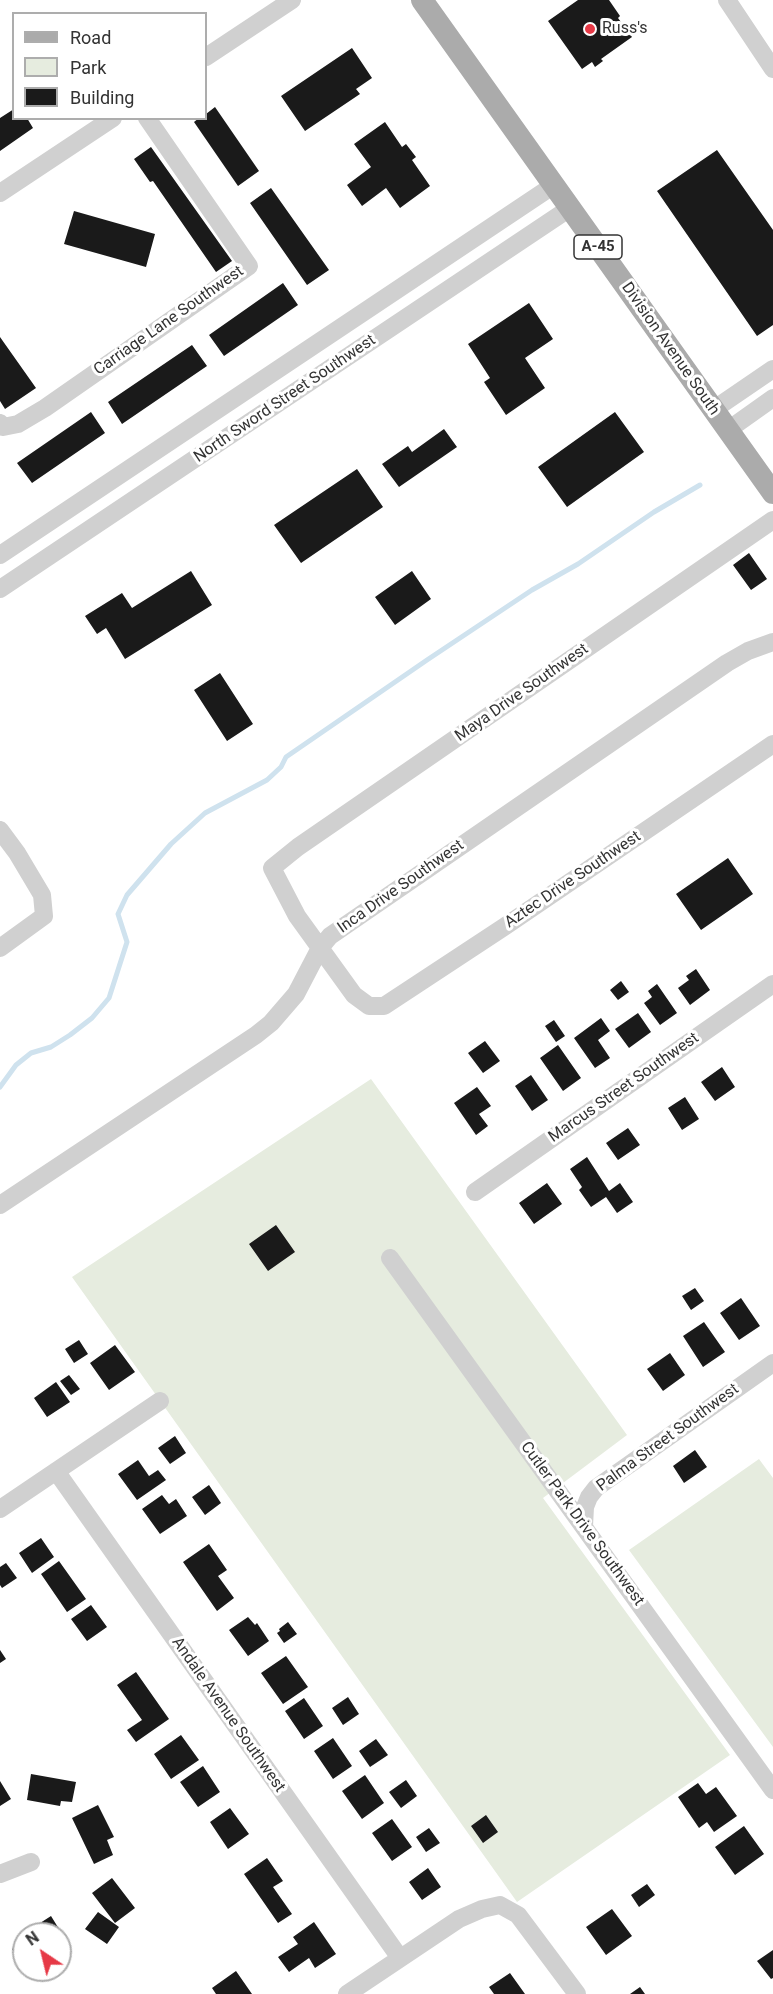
<!DOCTYPE html>
<html>
<head>
<meta charset="utf-8">
<style>
  body { margin:0 }
  #map { position:relative; width:773px; height:1994px; overflow:hidden; background:#fff; font-family:Roboto,sans-serif }
  canvas { display:block }
  .legend { position:absolute; left:12px; top:12px; width:195px; height:108px; box-sizing:border-box; background:#fff; border:2px solid #adadad; margin:0; padding:8px 10px; list-style:none; font-size:18px; color:#333 }
  .legend li { display:flex; align-items:center; gap:12px; height:30px }
  .legend b { width:30px; border:2px solid #adadad }
  .north { position:absolute; left:12px; top:1922px; width:60px; height:60px; box-sizing:border-box; background:#fff; border:2px solid #adadad; border-radius:50%; rotate:325deg; font-size:16px; font-weight:700; line-height:24px; text-align:center; color:#333 }
  .north::after { content:''; display:block; margin:auto; width:21px; height:27px; background:#e63946; clip-path:polygon(50% 0,100% 100%,50% 72%,0 100%) }
</style>
</head>
<body>
<div id="map">
<canvas width="773" height="1994"></canvas>
<ul class="legend">
<li><b style="height:8px;background:#ababab"></b>Road</li>
<li><b style="height:16px;background:#e6ecdf"></b>Park</li>
<li><b style="height:16px;background:#1a1a1a"></b>Building</li>
</ul>
<div class="north">N</div>
</div>
<script>
const context = document.querySelector('canvas').getContext('2d');
context.lineJoin = 'round';
function paint(path, color) { context.fillStyle = color; context.fill(path, 'evenodd'); }
const poly = rows => new Path2D(rows.map(r => 'M' + r).join(''));
function trace(path, color, width, dash) { context.strokeStyle = color; context.lineWidth = width; context.lineCap = dash ? 'butt' : 'round'; context.setLineDash(dash || []); context.stroke(path); }
function drawText(font, color, halo, rows, align = 'center') {
  context.font = font + ' Roboto,sans-serif'; context.lineWidth = 6; context.setLineDash([]); context.textBaseline = 'middle'; context.strokeStyle = halo; context.fillStyle = color; for (const [text, x, y, turn = 0] of rows) {
    context.save(); context.translate(x, y); context.rotate((+turn || 0) * Math.PI / 180); context.textAlign = isNaN(turn) ? turn : align; if (halo) context.strokeText(text, 0, 0); context.fillText(text, 0, 0); context.restore();
  }
}
paint(poly([
  [371,1079,627,1435,543,1498,730,1755,517,1902,72,1277],
  [759,1459,773,1478,773,1747,629,1550]
]), '#e6ecdf');
trace(poly([
  [0,1087,16,1065,31,1053,51,1047,70,1035,92,1018,109,998,127,942,118,914,127,895,171,844,205,813,267,780,281,767,286,757,427,660,532,590,578,564,654,512,700,485]
]), '#cfe2ee', 5);
paint(poly([
  [578,0,609,0,620,16,618,18,632,37,601,59,603,61,595,67,592,62,582,69,548,21],
  [352,48,372,78,356,89,360,94,305,131,281,96],
  [215,107,259,171,238,186,194,122,199,118,206,118,206,114],
  [14,109,14,118,27,118,33,128,0,151,0,118],
  [385,122,402,147,406,144,416,157,412,160,430,186,400,208,386,188,362,206,347,185,371,167,354,144],
  [151,147,232,261,216,272,153,181,150,182,134,159],
  [717,150,773,230,773,325,757,336,657,191],
  [271,188,329,270,307,285,250,203],
  [74,211,155,234,146,267,64,244],
  [283,283,298,305,224,356,209,335],
  [529,303,553,339,525,358,545,388,506,415,484,382,490,378,468,344],
  [0,337,36,388,5,409,0,401],
  [192,345,207,366,122,424,108,402],
  [91,412,105,433,32,483,17,463],
  [615,412,644,452,567,507,538,467],
  [444,429,457,447,399,487,382,464,408,446,412,452],
  [357,469,383,507,301,563,274,525],
  [749,553,767,579,751,590,733,565],
  [191,571,212,605,125,659,106,628,97,634,85,616,122,593,132,608],
  [412,571,431,599,395,625,375,597],
  [220,673,253,724,227,741,194,690],
  [728,858,753,894,701,930,676,894],
  [696,969,710,990,690,1005,678,988,689,980,686,976],
  [621,981,629,992,618,1000,610,990],
  [657,984,677,1013,660,1025,644,1003,652,997,648,991],
  [638,1013,651,1032,629,1048,615,1029],
  [601,1018,610,1031,598,1040,610,1058,595,1068,574,1038],
  [554,1020,565,1036,556,1042,545,1026],
  [485,1041,500,1061,483,1073,468,1053],
  [558,1045,581,1078,563,1091,540,1058],
  [722,1067,735,1087,715,1101,701,1082],
  [531,1075,548,1100,532,1111,515,1086],
  [477,1087,491,1106,479,1114,488,1126,476,1135,454,1103],
  [685,1097,699,1119,682,1130,668,1108],
  [628,1128,640,1145,618,1160,606,1143],
  [587,1157,609,1191,620,1183,633,1202,617,1213,606,1197,591,1207,579,1190,582,1187,570,1169],
  [547,1183,562,1204,534,1224,519,1203],
  [276,1225,295,1252,268,1271,249,1244],
  [695,1288,704,1301,691,1310,682,1296],
  [741,1298,760,1326,739,1340,720,1313],
  [704,1322,725,1352,703,1367,683,1336],
  [79,1340,88,1354,74,1363,65,1349],
  [115,1345,135,1372,109,1390,90,1363],
  [670,1353,685,1375,663,1391,647,1369],
  [69,1375,80,1389,71,1395,60,1381],
  [56,1382,70,1402,47,1417,34,1398],
  [175,1436,186,1453,170,1464,158,1448],
  [695,1450,707,1467,684,1483,673,1466],
  [138,1460,149,1476,158,1470,166,1480,137,1500,118,1474],
  [209,1485,221,1503,205,1515,192,1497],
  [162,1495,169,1504,176,1499,187,1516,160,1534,142,1509],
  [41,1538,54,1557,32,1573,19,1553],
  [209,1544,227,1570,218,1576,234,1598,217,1611,183,1562],
  [59,1561,86,1599,67,1612,41,1574],
  [6,1563,17,1578,2,1588,0,1585,0,1567],
  [91,1605,107,1627,87,1641,71,1619],
  [248,1617,255,1625,257,1623,269,1641,248,1656,229,1630],
  [288,1622,297,1634,284,1643,277,1633,280,1631,279,1629],
  [0,1650,6,1659,0,1663],
  [286,1656,308,1687,283,1704,261,1673],
  [136,1672,169,1719,136,1742,127,1730,142,1720,117,1685],
  [348,1697,359,1714,343,1725,332,1708],
  [304,1698,323,1726,304,1739,285,1711],
  [181,1735,199,1760,171,1779,154,1754],
  [333,1738,352,1766,333,1779,314,1751],
  [376,1739,388,1755,370,1767,359,1751],
  [203,1766,220,1792,198,1807,180,1782],
  [31,1774,76,1782,72,1802,61,1801,60,1806,27,1800],
  [365,1775,384,1803,362,1819,342,1791],
  [406,1780,417,1796,401,1808,389,1792],
  [0,1781,11,1799,0,1806],
  [698,1783,706,1794,716,1787,737,1816,714,1832,707,1822,699,1828,678,1797],
  [98,1805,114,1837,107,1840,113,1855,94,1864,72,1818],
  [230,1808,249,1834,228,1849,210,1822],
  [486,1815,498,1832,483,1843,471,1826],
  [392,1819,412,1847,392,1861,372,1833],
  [744,1826,764,1854,735,1875,715,1847],
  [429,1828,440,1843,426,1852,416,1837],
  [267,1858,283,1881,273,1887,292,1914,278,1923,244,1874],
  [428,1868,441,1887,422,1900,409,1882],
  [112,1878,135,1908,115,1923,92,1893],
  [647,1884,655,1895,639,1907,631,1895],
  [612,1909,632,1936,606,1955,586,1927],
  [98,1912,119,1927,107,1944,85,1929],
  [51,1916,64,1937,60,1939,60,1934,23,1934],
  [314,1922,336,1954,315,1968,309,1958,289,1972,278,1957,298,1944,293,1937],
  [24,1941,24,1963,22,1964,12,1949],
  [773,1950,773,1978,771,1979,757,1961],
  [236,1971,252,1994,216,1994,212,1988],
  [510,1973,525,1994,494,1994,489,1987],
  [640,1987,645,1994,630,1994]
]), '#1a1a1a');
trace(poly([
  [727,0,773,69],
  [206,57,292,0],
  [0,193,113,118],
  [713,410,773,369],
  [0,423,3,427,18,424,45,408,249,266,147,118],
  [728,430,773,398],
  [773,520,298,847,272,868,297,916,354,995,369,1006,384,1006,504,927,773,744],
  [0,555,554,185],
  [0,589,570,208],
  [0,830,17,853,42,895,44,916,0,948],
  [475,1192,773,984],
  [0,1205,256,1035,271,1023,296,994,320,948,330,936,727,663,748,651,773,642],
  [390,1258,773,1790],
  [56,1471,400,1958],
  [0,1509,160,1401],
  [584,1526,585,1507,589,1497,596,1488,773,1363],
  [0,1874,31,1862],
  [347,1994,459,1919,482,1909,500,1905,518,1915,577,1994]
]), '#d0d0d0', 18);
trace(poly([
  [422,0,773,493]
]), '#ababab', 22);
for (const [x, y, r, color] of [
  [590,29,6,"#e63946"]
]) { const dot = new Path2D(); dot.arc(x, y, r, 0, 2 * Math.PI); context.fillStyle = color; context.fill(dot); trace(dot, '#fff', 2); }
for (const [x, y, w] of [
  [598,247,48]
]) { const box = new Path2D(); box.roundRect(x - w / 2, y - 12, w, 24, 4.5); context.fillStyle = '#fff'; context.fill(box); trace(box, '#333', 1.5); }
drawText('bold 15px', '#333', null, [
  ["A-45",598,247]
]);
drawText('16px', '#333', '#fff', [
  ["Russ's",602,29]
], 'left');
drawText('16px', '#333', '#fff', [
  ["Carriage Lane Southwest",169,321,-35],
  ["Division Avenue South",670,349,55],
  ["North Sword Street Southwest",285,399,-34],
  ["Maya Drive Southwest",522,693,-35],
  ["Aztec Drive Southwest",573,880,-34],
  ["Inca Drive Southwest",401,887,-35],
  ["Marcus Street Southwest",624,1088,-35],
  ["Palma Street Southwest",668,1438,-36],
  ["Cutler Park Drive Southwest",582,1524,54],
  ["Andale Avenue Southwest",228,1715,55]
]);
</script>
</body>
</html>
